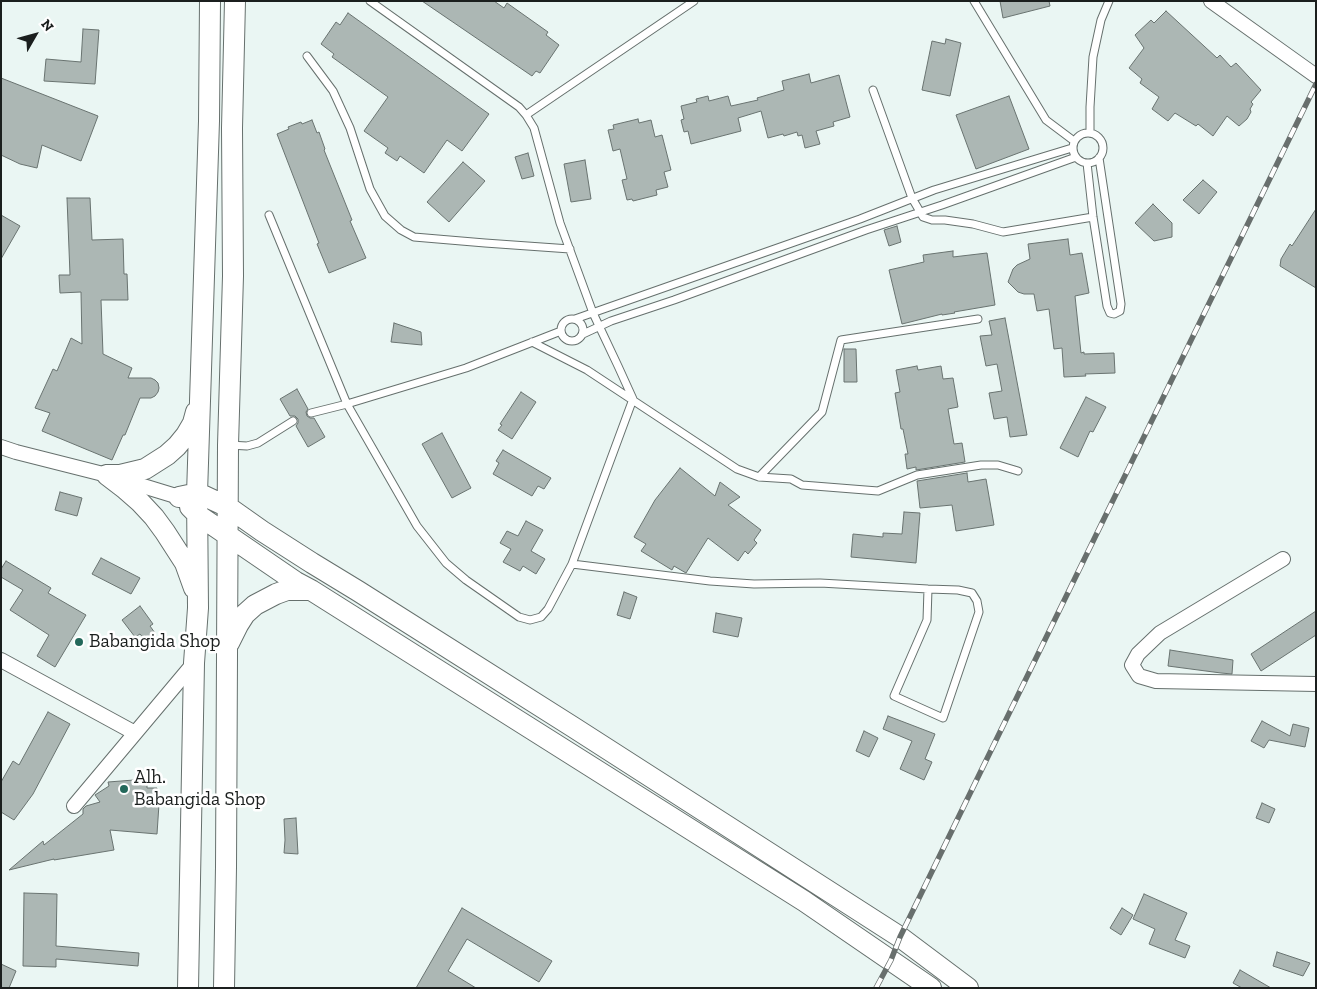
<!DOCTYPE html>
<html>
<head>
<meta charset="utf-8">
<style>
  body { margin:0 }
  #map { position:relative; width:1317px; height:989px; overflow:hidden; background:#eaf6f3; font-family:"Zilla Slab",serif }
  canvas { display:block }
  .frame { position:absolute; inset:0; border:2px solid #1b1f1e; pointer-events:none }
  .north { position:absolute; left:10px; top:10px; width:50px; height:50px; -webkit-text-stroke:4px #fff; paint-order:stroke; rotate:52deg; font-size:14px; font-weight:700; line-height:20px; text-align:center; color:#1b1f1e }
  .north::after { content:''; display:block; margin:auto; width:18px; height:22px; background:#1b1f1e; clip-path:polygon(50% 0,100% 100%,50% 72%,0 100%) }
</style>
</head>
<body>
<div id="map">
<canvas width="1317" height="989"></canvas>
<div class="frame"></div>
<div class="north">N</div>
</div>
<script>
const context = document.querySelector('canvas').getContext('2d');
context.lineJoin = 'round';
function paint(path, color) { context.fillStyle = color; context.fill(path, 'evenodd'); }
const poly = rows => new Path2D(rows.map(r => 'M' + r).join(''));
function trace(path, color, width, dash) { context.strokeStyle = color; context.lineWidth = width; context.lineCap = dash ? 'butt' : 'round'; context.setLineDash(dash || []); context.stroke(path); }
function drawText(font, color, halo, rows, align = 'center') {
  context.font = font + ' "Zilla Slab",serif'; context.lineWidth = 5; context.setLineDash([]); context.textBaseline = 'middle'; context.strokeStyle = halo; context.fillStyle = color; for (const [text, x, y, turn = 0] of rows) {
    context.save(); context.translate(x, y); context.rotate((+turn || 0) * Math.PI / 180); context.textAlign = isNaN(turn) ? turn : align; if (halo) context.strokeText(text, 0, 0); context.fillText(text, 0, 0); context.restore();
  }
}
const building = poly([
  [422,1,494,1,504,8,507,3,548,32,546,35,559,45,540,73,536,71,532,76,422,1],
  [1000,1,1049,1,1050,6,1003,18,1000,1],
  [1166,11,1217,58,1220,55,1231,67,1236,63,1261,90,1251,102,1253,104,1250,109,1251,112,1247,119,1239,126,1227,116,1213,136,1198,124,1196,126,1175,113,1168,121,1152,109,1159,97,1140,83,1142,79,1129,68,1144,48,1135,35,1151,20,1154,23,1166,11],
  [348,13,489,114,462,151,447,140,424,173,400,156,397,161,385,153,388,148,364,131,388,97,332,57,334,54,321,44,336,22,340,25,348,13],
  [83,29,99,30,95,84,44,81,46,59,81,62,83,29],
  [946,39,961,43,950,96,922,90,932,41,945,44,946,39],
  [809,74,811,83,839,75,850,117,833,122,834,126,816,131,820,144,805,148,802,135,798,136,797,132,784,136,783,134,768,138,761,111,738,118,741,131,691,144,688,131,684,132,681,120,684,119,681,106,697,102,696,99,708,96,709,101,728,96,731,106,758,100,757,98,784,90,782,81,809,74],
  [1,78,98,116,81,161,42,145,37,168,20,164,1,155,1,78],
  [1009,96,1029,149,976,169,956,115,1009,96],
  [638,119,639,123,651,120,655,137,662,135,671,170,664,172,668,187,656,190,657,195,633,201,632,199,627,200,622,180,627,179,620,149,613,151,608,130,614,129,613,125,638,119],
  [312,120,317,133,319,132,325,149,324,150,352,220,350,221,366,258,329,273,317,244,319,243,277,134,289,129,288,127,301,122,302,124,312,120],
  [528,153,534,176,522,179,515,157,528,153],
  [585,160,591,199,571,202,564,164,585,160],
  [463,162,485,181,449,222,427,202,463,162],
  [1203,180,1217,192,1199,214,1183,200,1203,180],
  [67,198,90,198,92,240,123,239,124,274,127,274,128,300,101,300,103,354,132,368,128,378,151,378,155,380,158,383,159,388,158,392,155,396,151,398,140,398,125,435,123,435,112,460,42,431,50,413,35,408,53,369,57,371,71,338,82,344,81,292,60,293,59,275,70,275,67,198],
  [1153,204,1172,223,1172,237,1154,241,1135,223,1153,204],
  [1316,209,1316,288,1280,266,1281,259,1290,244,1292,246,1316,209],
  [1,215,20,226,1,259,1,215],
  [897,226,901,242,889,246,884,230,897,226],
  [1068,239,1070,255,1082,253,1089,293,1075,296,1081,353,1084,352,1084,354,1114,353,1115,373,1085,374,1086,376,1064,377,1062,348,1054,349,1049,309,1037,311,1034,294,1024,294,1018,292,1008,282,1013,269,1017,265,1030,259,1028,244,1068,239],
  [953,251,953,257,987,253,995,305,954,312,955,313,942,315,942,314,902,324,889,270,924,262,923,255,953,251],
  [1005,318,1027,435,1010,437,1007,417,994,419,989,393,1002,391,997,364,986,366,980,336,992,335,989,321,1005,318],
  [394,323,421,332,422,345,391,342,394,323],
  [844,349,856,349,857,382,844,382,844,349],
  [917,366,918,370,941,366,943,379,953,378,958,407,948,409,954,444,962,443,965,462,916,470,916,467,907,469,905,454,908,454,903,429,901,429,895,393,900,392,896,370,917,366],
  [297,389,308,409,306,412,307,416,310,418,314,418,325,437,308,447,296,426,298,423,298,419,295,416,290,416,280,399,297,389],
  [521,392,536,402,512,439,498,430,502,425,500,424,521,392],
  [1086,397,1106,407,1093,432,1090,431,1078,457,1060,448,1086,397],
  [442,433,471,488,452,498,422,444,442,433],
  [503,450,551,478,544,489,538,486,532,496,493,474,499,463,496,461,503,450],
  [680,468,715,496,720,482,740,497,728,505,761,530,754,540,757,543,748,554,745,551,738,561,708,538,686,573,674,566,672,570,641,551,646,544,634,537,655,500,680,468],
  [967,473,968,482,986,479,994,525,956,531,952,505,920,508,917,481,967,473],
  [60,492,82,498,77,516,55,510,60,492],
  [904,512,920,513,916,563,851,557,853,534,883,537,883,533,902,534,904,512],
  [526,521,543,530,531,551,545,559,536,574,523,566,520,571,503,562,511,549,500,543,507,531,518,536,526,521],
  [101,558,140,578,131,594,92,574,101,558],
  [6,561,51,588,48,593,86,615,55,667,37,656,49,635,10,610,23,590,1,577,1,569,6,561],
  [624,592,637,597,630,619,617,615,624,592],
  [140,606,153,624,150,626,155,633,145,640,140,634,135,637,122,620,140,606],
  [1316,611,1316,635,1261,671,1251,654,1316,611],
  [716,613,742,618,738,637,713,632,716,613],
  [1170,650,1233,660,1232,674,1221,673,1168,666,1170,650],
  [48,712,70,724,33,794,14,820,1,812,1,782,13,761,19,765,48,712],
  [888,716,935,734,925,759,932,762,924,780,900,769,912,741,883,729,888,716],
  [1262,721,1290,736,1293,724,1309,728,1305,747,1269,740,1264,748,1251,741,1262,721],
  [864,731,878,738,869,757,856,751,864,731],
  [147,779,147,788,157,788,157,804,159,804,157,834,110,830,114,850,54,860,54,859,9,870,43,841,44,845,83,814,83,809,86,806,100,802,95,795,109,786,108,782,147,779],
  [1262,803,1275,809,1269,823,1256,818,1262,803],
  [296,818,298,854,284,853,285,840,284,819,296,818],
  [24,893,57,894,56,946,139,953,138,966,56,959,56,967,23,966,24,893],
  [1144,894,1187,913,1175,940,1190,946,1185,958,1149,944,1155,929,1133,919,1144,894],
  [462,908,552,961,539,982,467,939,448,971,476,988,416,988,462,908],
  [1122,908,1133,915,1121,935,1110,928,1122,908],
  [1277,952,1310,963,1303,976,1273,966,1277,952],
  [1,964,16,971,9,988,1,988,1,964],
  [1240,970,1271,988,1242,988,1233,983,1240,970]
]);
paint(building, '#acb7b4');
trace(building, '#697370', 1);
const service = poly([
  [974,1,1046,120,1074,141],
  [307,56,333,91,350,128,370,189,385,216,401,230,414,237,485,243,570,249],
  [873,90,912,198,923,217,932,220,945,220,973,224,1003,232,1093,217],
  [526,115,694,1],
  [1090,132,1090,107,1093,57,1101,20,1109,1],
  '1073 148a15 15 0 1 1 30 0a15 15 0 1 1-30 0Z',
  [1087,163,1093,217,1107,306,1110,313,1114,314,1120,311,1121,304,1099,158],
  [269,215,347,404,417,526,446,563,466,580,519,617,530,620,541,617,548,609,572,564,633,399,618,366,593,313,560,223,534,128,526,115,519,107,370,1],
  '561 330a11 11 0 1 1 22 0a11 11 0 1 1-22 0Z',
  [575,319,860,219,934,190,1072,148],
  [583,334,611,321,674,300,866,230,942,205,1076,157],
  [532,342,587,370,737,469,759,477,791,479,802,485,878,491,917,475,981,465,998,465,1018,471],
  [311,413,347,404,466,368,561,331],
  [229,445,247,446,258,443,293,421],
  [759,477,822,412,841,340,978,319],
  [572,564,710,581,754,584,820,583,928,589,958,590,972,593,977,601,979,612,943,718,894,696,927,620,928,589]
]);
const minor = poly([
  [1211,1,1316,76],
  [1,447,16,452,107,475,179,497],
  [1283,559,1160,633,1138,654,1132,665,1139,676,1156,681,1316,684],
  [1,660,135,733],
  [74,806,194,663]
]);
const secondary = poly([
  [107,475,124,488,140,502,154,517,165,532,185,563,194,588],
  [107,475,120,475,145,469,167,455,177,446,186,435,193,423,196,412],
  [179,497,198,493,228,507,262,531,312,563,358,591,573,727,900,937,968,988],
  [190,507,198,515,296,582,311,590,804,901,931,988],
  [229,643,238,625,245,614,255,605,276,594,287,590,311,590],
  [188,988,194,663,198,608,197,494,209,121,210,1],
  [224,988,226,867,228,445,233,276,232,128,235,1]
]);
trace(service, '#66706d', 9);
trace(minor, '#66706d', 16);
trace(secondary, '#66706d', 22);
trace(service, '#fff', 7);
trace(minor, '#fff', 14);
trace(secondary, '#fff', 20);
const rail = poly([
  [876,988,891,960,900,937,1316,84]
]);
trace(rail, '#686f6d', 5.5);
trace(rail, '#fff', 4, [11]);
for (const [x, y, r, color] of [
  [79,642,5,"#23685a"],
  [124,789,5,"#23685a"]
]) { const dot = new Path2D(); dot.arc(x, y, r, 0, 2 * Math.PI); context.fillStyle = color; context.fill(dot); trace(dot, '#fff', 2); }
drawText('19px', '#1b1f1e', '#fff', [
  ["Babangida Shop",89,642],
  ["Alh.",134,778],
  ["Babangida Shop",134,800]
], 'left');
</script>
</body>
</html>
